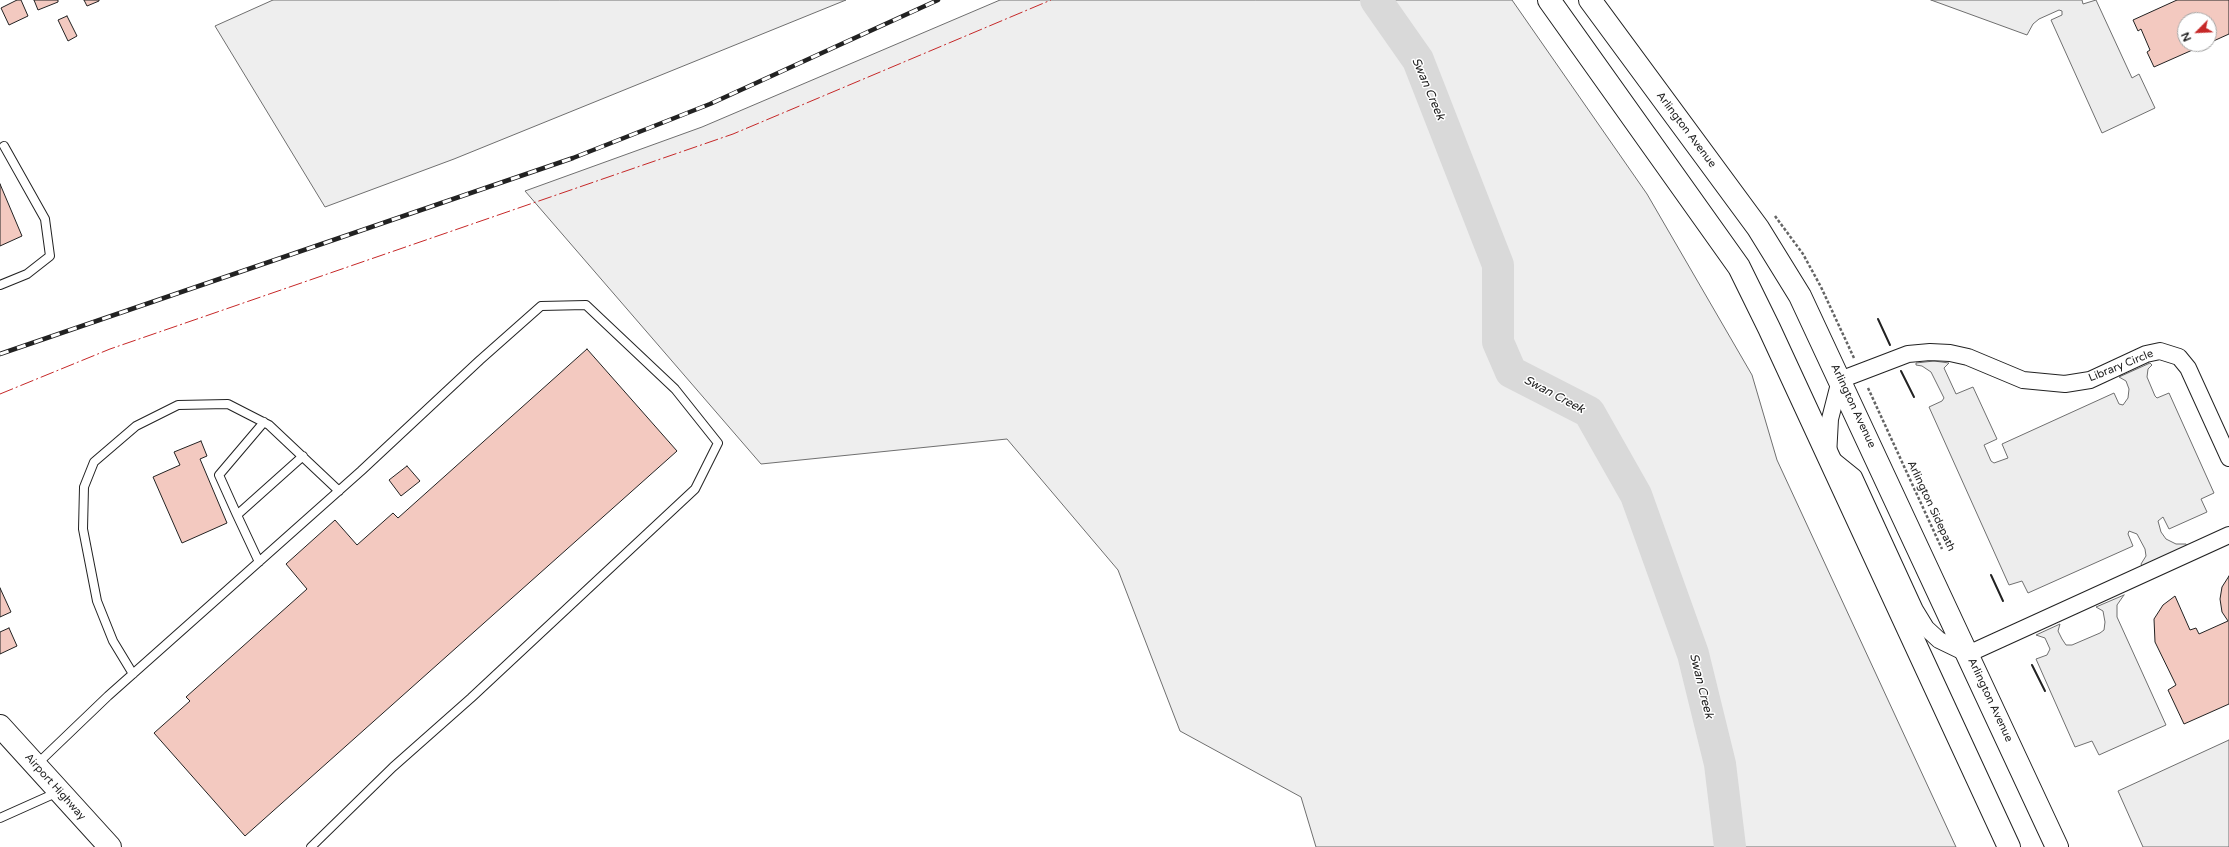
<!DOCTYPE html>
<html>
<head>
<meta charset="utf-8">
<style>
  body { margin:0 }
  #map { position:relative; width:2229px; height:847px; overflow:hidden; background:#fff; font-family:"Varela Round",sans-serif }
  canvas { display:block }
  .north { position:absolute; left:2177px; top:12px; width:40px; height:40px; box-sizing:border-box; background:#fff; border:1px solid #a7a7a7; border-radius:50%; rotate:246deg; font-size:11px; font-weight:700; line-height:16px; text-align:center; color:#222 }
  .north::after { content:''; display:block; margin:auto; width:14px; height:18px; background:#c62828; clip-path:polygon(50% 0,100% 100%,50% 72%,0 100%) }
</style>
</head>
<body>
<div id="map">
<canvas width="2229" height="847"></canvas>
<div class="north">N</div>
</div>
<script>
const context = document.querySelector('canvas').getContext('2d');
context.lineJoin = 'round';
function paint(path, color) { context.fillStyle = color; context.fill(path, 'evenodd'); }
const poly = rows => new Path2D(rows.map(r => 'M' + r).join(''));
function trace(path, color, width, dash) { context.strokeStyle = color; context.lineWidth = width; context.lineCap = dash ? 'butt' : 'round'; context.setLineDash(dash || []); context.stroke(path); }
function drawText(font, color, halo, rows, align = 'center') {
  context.font = font + ' "Varela Round",sans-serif'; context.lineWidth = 3; context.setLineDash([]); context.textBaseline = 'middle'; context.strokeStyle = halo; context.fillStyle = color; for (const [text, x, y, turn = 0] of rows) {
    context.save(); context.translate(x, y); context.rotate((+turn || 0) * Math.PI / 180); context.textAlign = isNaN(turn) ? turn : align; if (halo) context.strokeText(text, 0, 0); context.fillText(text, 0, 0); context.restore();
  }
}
const green = poly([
  [273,0,846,0,454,159,325,207,215,26,273,0],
  [1000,0,1512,0,1647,194,1752,375,1777,460,1956,847,1316,847,1301,797,1180,731,1118,570,1007,439,761,464,525,191,702,127,1000,0]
]);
paint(green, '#eee');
trace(green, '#6f6f6f', 1);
const parking = poly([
  [1931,0,2082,0,2083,4,2096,0,2132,78,2139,74,2155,108,2102,133,2051,20,2062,15,2062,11,2059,10,2039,19,2033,24,2027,35,1931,0],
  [1934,361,1949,363,1944,368,1956,394,1973,387,1997,439,1984,445,1991,461,1994,463,2008,458,2002,444,2114,393,2119,404,2123,405,2128,398,2129,389,2126,381,2119,377,2150,363,2152,365,2148,369,2147,377,2155,396,2157,398,2169,393,2214,493,2201,499,2207,512,2169,529,2163,517,2158,521,2161,532,2166,539,2176,544,2186,544,2187,546,2142,566,2141,564,2146,556,2145,549,2137,534,2129,531,2128,534,2133,546,2028,593,2022,581,2009,585,1929,407,1942,401,1944,398,1931,372,1922,366,1916,365,1916,363,1934,361],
  [2124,595,2117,605,2117,617,2166,725,2099,755,2092,741,2075,747,2036,659,2047,655,2050,649,2045,638,2036,635,2060,624,2058,631,2062,639,2066,645,2072,645,2100,633,2104,630,2105,622,2103,611,2096,607,2124,595],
  [2229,740,2229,847,2143,847,2118,791,2229,740]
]);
paint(parking, '#ededed');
trace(parking, '#6f6f6f', 1);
trace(poly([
  [1376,0,1418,60,1498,265,1498,342,1511,372,1589,412,1636,495,1693,654,1720,764,1730,847]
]), '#d9d9d9', 32);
const building = poly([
  [17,0,21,0,28,16,9,25,1,8,17,0],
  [34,0,58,0,58,2,38,10,34,0],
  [84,0,99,0,99,1,87,6,84,0],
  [2177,0,2229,0,2229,34,2209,43,2209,20,2185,20,2185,44,2206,44,2154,67,2147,52,2150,50,2141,29,2138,31,2133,20,2177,0],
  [67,16,77,36,68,41,58,20,67,16],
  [0,184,22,236,0,246,0,184],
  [587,349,677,451,245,836,154,733,190,701,186,697,307,589,286,564,335,520,357,545,393,513,398,518,587,349],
  [201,441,207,456,200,459,227,523,182,543,153,477,180,465,174,452,201,441],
  [407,466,420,481,401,496,389,480,407,466],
  [2229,576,2229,704,2184,724,2168,690,2176,685,2155,642,2154,619,2163,605,2175,596,2190,630,2196,628,2199,634,2228,621,2222,612,2220,599,2222,587,2229,576],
  [0,588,11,612,0,617,0,588],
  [9,628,17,646,0,654,0,632,9,628]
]);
paint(building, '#f3c9c0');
trace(building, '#222', 1);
const lane = poly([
  [0,285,27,274,50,256,45,219,4,146],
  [237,515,219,475,264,422],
  [259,562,237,515,303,456],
  [133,674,113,641,97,601,83,529,84,487,94,462,136,426,178,405,228,404,269,425,339,491],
  [36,765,108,696,361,471,480,360,541,306,586,305,675,389,718,443,695,489,471,698,393,767,311,847],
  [0,818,58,792]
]);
const street = poly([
  [2229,458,2188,368,2179,357,2160,351,2146,354,2090,380,2065,384,2023,380,1968,357,1950,353,1930,352,1908,354,1840,380,1830,419,1828,456,1854,477,1915,610,1926,628,1939,640,1968,654,2229,535]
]);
const secondary = poly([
  [1549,0,1739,267,1769,328,2009,847],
  [1590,0,1758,228,1800,296,2057,847]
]);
const primary = poly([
  [0,726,110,847]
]);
trace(lane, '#222', 10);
trace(street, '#222', 18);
trace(secondary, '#222', 24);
trace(primary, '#222', 24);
trace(poly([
  [1775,216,1803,254,1821,287,1854,358],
  [1868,388,1942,549]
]), '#646464', 2.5, [3, 2]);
trace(lane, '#fff', 8);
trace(street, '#fff', 16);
trace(secondary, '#fff', 22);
trace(primary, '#fff', 22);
const rail = poly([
  [0,354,573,158,710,104,938,0]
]);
trace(rail, '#222', 4.5);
trace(rail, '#fff', 3, [9]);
trace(poly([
  [1878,319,1890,345],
  [1901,371,1914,397],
  [1991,575,2003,601],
  [2032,665,2045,691]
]), '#222', 2);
trace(poly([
  [0,394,110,349,733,134,1051,0]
]), '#c62828', 1, [14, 3, 2, 3]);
drawText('11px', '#222', '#fff', [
  ["Arlington Avenue",1686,130,53],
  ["Library Circle",2121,366,-22],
  ["Arlington Avenue",1853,406,65],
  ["Arlington Sidepath",1931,506,65],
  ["Arlington Avenue",1990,700,65],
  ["Airport Highway",55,787,48]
]);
drawText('italic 12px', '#222', '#fff', [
  ["Swan Creek",1428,89,67],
  ["Swan Creek",1554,395,28],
  ["Swan Creek",1701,686,76]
]);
</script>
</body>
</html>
